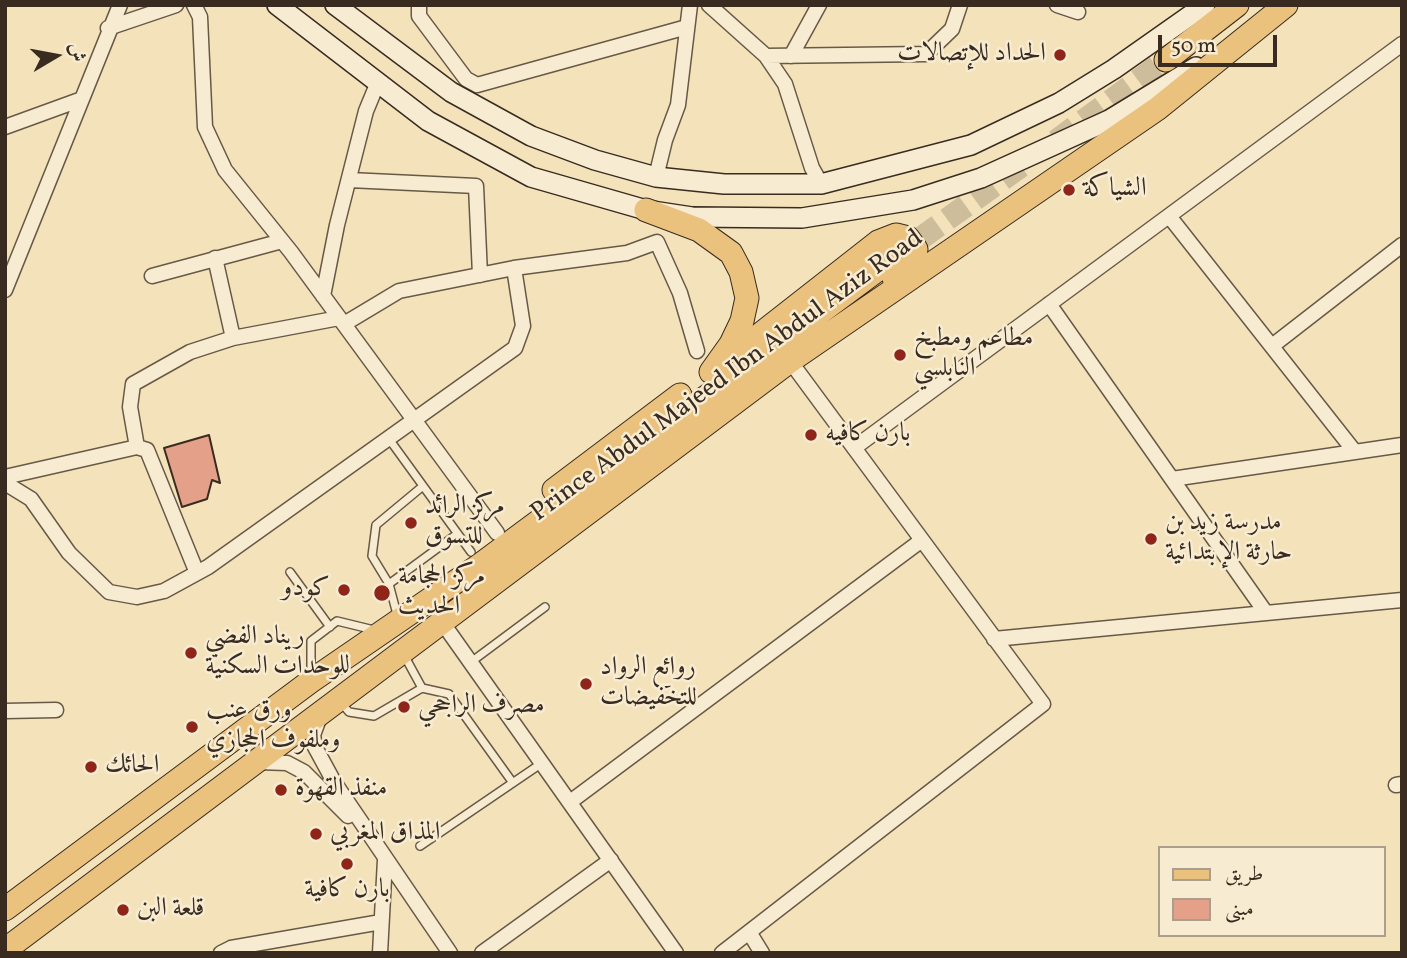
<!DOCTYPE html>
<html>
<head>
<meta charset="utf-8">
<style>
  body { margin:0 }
  #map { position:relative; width:1407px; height:958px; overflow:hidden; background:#f3e2ba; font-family:Vollkorn,Amiri,serif }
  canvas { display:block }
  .frame { position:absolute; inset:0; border:7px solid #392b20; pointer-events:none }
  .legend { position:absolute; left:1158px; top:846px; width:228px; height:91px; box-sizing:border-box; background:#f7ecd2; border:2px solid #ab9f8b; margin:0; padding:9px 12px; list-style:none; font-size:21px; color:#392b20 }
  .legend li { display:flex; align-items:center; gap:14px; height:35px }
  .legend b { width:35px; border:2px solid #ab9f8b }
  .north { position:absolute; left:21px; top:21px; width:70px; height:70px; -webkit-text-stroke:5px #f7ecd2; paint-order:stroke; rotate:80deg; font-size:19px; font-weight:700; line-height:28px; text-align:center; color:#392b20 }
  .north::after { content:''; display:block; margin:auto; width:24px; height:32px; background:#392b20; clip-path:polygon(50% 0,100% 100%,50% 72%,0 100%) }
  .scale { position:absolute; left:1158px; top:35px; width:119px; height:32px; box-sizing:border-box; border:4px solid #392b20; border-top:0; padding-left:9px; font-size:21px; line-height:24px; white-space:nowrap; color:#392b20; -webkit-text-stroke:5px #f7ecd2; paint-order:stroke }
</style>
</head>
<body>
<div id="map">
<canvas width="1407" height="958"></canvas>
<div class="frame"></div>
<ul class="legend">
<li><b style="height:9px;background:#eac17d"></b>طريق</li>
<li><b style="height:19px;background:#e5a089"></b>مبنى</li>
</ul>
<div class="north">ش</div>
<div class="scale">50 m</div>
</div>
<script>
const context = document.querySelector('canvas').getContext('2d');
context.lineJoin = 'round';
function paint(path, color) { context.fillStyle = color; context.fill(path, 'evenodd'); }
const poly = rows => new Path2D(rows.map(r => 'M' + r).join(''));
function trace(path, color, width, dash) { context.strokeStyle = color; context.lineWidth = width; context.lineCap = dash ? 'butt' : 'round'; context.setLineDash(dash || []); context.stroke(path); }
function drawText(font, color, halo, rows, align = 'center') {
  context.font = font + ' Vollkorn,Amiri,serif'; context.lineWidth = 5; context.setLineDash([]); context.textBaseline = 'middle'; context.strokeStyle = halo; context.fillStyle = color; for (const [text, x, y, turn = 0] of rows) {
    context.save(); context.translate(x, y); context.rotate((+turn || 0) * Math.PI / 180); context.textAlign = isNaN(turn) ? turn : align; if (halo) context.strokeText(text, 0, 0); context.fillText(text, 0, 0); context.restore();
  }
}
const building = poly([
  [209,435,220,483,212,480,207,499,182,507,164,448,209,435]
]);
paint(building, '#e5a089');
trace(building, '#392b20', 2);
trace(poly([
  [1056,141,1166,60],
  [892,259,1028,161]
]), '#cebd9b', 23, [23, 11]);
const lane = poly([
  [389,439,471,552],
  [290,572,330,627],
  [389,584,457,534],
  [398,618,389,584,372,556,376,525,423,486],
  [404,655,422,688],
  [471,662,545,607],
  [311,676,311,641,337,621,374,630],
  [341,703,349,712,374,716,422,688,449,694,513,783],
  [420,846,542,763]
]);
const street = poly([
  [194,5,200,17,205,127,225,170,291,252,497,533],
  [419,5,419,16,466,79,477,85,687,27],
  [709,5,766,56,785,84,812,168,821,184],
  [1057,5,1078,12],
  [108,28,176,5],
  [766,56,926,54,952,29,960,5],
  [791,56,819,5],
  [5,127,82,99],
  [656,177,665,140,678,105,690,5],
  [349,180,476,186,480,275],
  [1169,216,1355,452],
  [215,258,233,338,339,318],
  [152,276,282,241],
  [5,290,120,5],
  [323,296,337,225,366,111,378,82],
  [1049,304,1266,613],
  [344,324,399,291,514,268,627,253,657,242,680,293,697,351],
  [1272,346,1402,245],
  [137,447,130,407,133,384,190,352,233,338],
  [854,448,1402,44],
  [5,477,137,447,147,450,197,573],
  [1172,479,1402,445],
  [5,483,31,499,69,553,109,592,137,597,164,591,208,567,515,348,523,326,514,268],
  [442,622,676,953],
  [994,639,1402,600],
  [5,711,56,710],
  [320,716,313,735,315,747,334,782,450,953],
  [258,762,287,763,304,772,348,816],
  [1396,785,1402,784],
  [570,802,922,540],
  [749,932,762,953],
  [221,953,231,948,381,922],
  [380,953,385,860],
  [482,953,611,860],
  [722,953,1043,704,790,361]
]);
const secondary = poly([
  [277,5,428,121,531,177,646,210,692,217,802,218,913,200,981,178,1109,120,1196,67],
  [335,5,451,92,531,136,595,160,656,177,724,184,821,184,971,145,1059,103,1114,69,1205,5]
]);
const primary = poly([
  [1166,60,1237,5],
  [646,210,699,230,731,253,741,272,747,298,742,321,731,344,711,372],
  [744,347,878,242,896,235,908,238,916,249,914,257,894,278],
  [554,490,680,395],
  [5,909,311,681,480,565,892,259],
  [5,950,790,361,1157,109,1286,5]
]);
trace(lane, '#685946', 10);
trace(street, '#685946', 17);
trace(secondary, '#392b20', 22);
trace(primary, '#392b20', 25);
trace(lane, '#f7ecd2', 7);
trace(street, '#f7ecd2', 14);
trace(secondary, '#f7ecd2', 19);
trace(primary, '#eac17d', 23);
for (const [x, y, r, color] of [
  [1060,55,7,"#8f2418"],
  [1069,190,7,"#8f2418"],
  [900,355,7,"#8f2418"],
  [811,435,7,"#8f2418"],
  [411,523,7,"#8f2418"],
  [1151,539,7,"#8f2418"],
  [344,590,7,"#8f2418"],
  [382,593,9,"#8f2418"],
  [191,653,7,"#8f2418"],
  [586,684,7,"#8f2418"],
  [404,707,7,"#8f2418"],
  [192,727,7,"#8f2418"],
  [91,767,7,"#8f2418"],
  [281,790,7,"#8f2418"],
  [316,834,7,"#8f2418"],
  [347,864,7,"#8f2418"],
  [123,910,7,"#8f2418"]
]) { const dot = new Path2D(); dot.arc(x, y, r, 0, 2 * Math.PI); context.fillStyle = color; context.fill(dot); trace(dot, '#f7ecd2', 2.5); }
drawText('26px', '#392b20', '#f7ecd2', [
  ["الحداد للإتصالات",1046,55,"right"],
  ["الشياكة",1083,190],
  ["مطاعم ومطبخ",914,340],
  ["النابلسي",914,370],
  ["بارن كافيه",825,435],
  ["مركز الرائد",425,508],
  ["للتسوق",425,538],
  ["مدرسة زيد بن",1165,524],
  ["حارثة الإبتدائية",1165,554],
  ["مركز الحجامة",398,578],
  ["الحديث",398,608],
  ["كودو",330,590,"right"],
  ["ريناد الفضي",205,638],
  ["للوحدات السكنية",205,668],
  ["روائع الرواد",600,669],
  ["للتخفيضات",600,699],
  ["مصرف الراجحي",418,707],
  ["ورق عنب",206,712],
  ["وملفوف الحجازي",206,742],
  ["الحائك",105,767],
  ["منفذ القهوة",295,790],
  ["المذاق المغربي",330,834],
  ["بارن كافية",347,891,"center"],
  ["قلعة البن",137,910]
], 'left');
drawText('26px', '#392b20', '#f7ecd2', [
  ["Prince Abdul Majeed Ibn Abdul Aziz Road",728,377,-36]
]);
</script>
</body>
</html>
